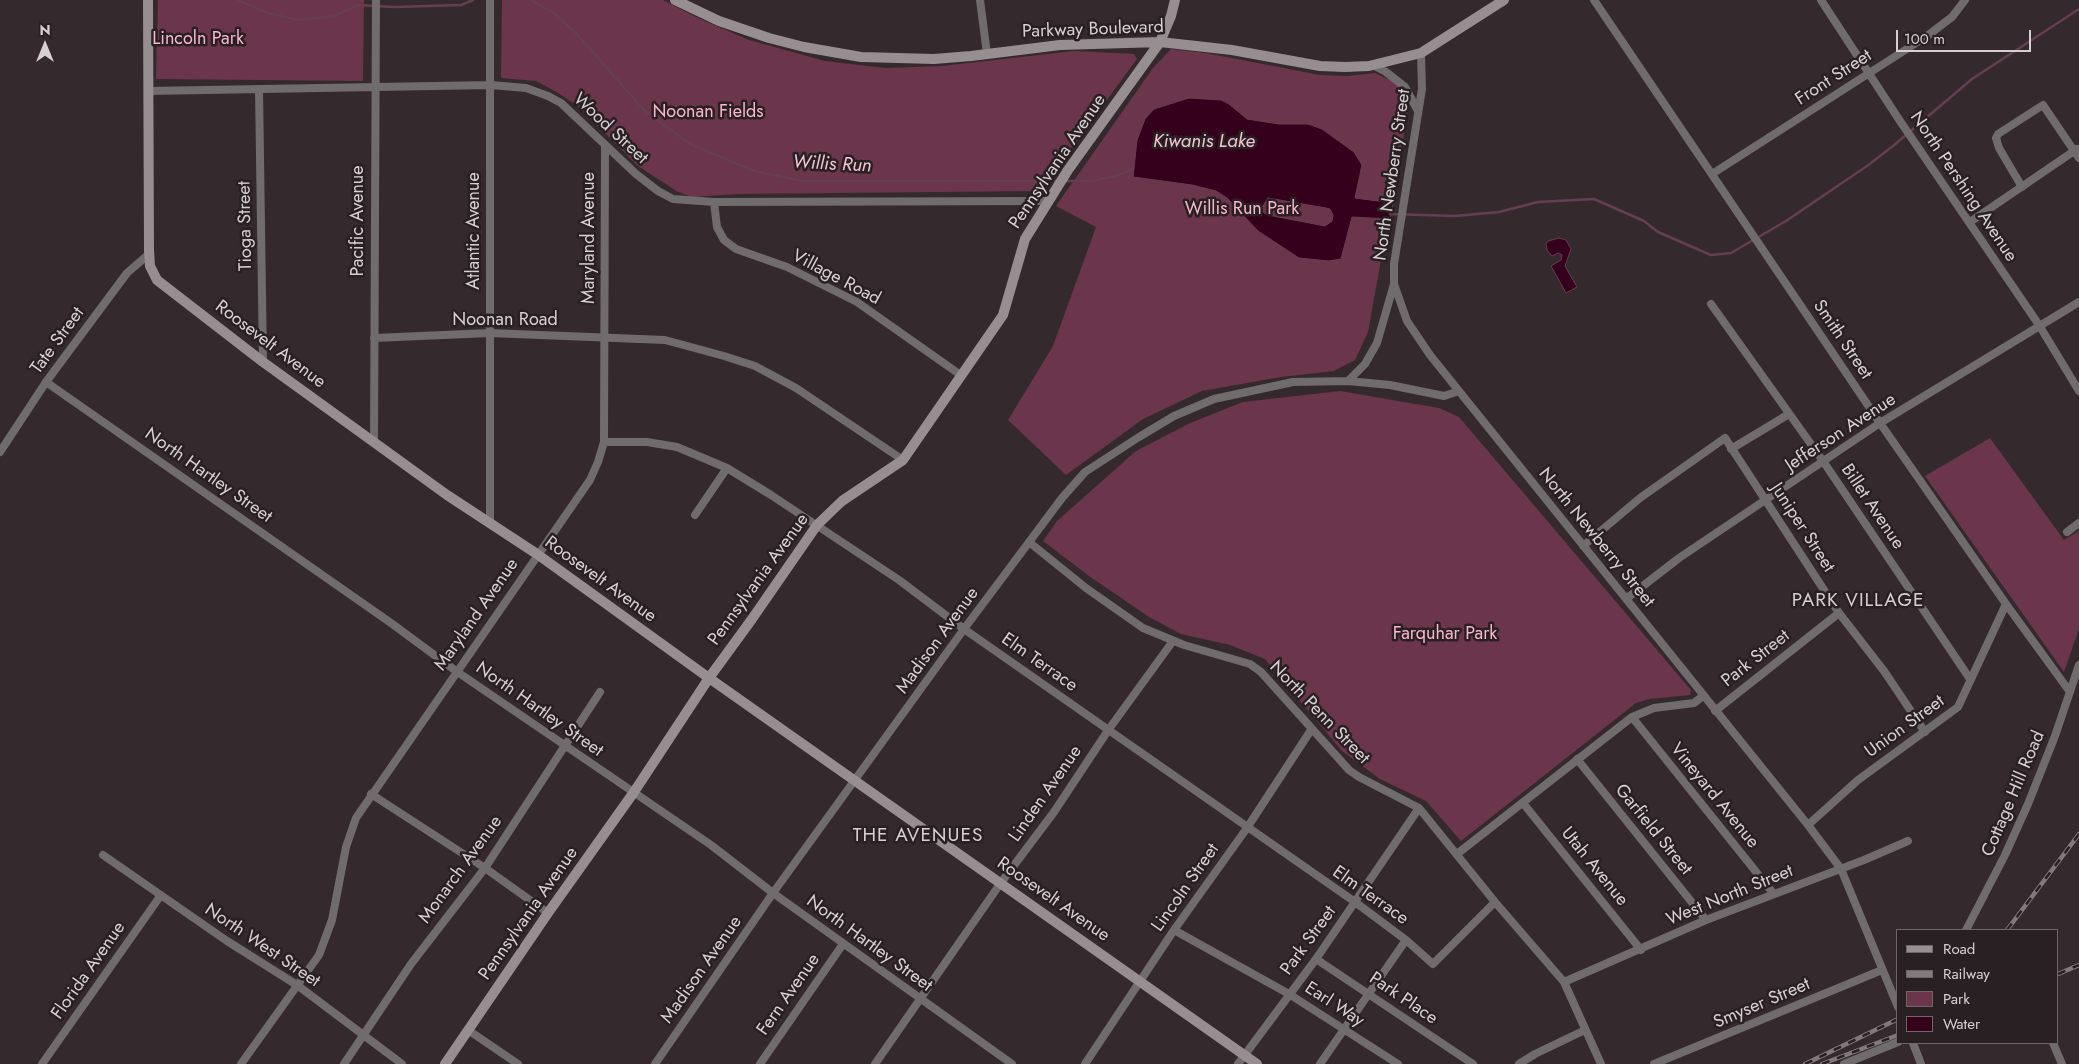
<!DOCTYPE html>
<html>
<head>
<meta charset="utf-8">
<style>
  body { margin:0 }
  #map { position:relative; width:2079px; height:1064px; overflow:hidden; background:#342a2d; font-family:Jost,sans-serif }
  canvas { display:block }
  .legend { position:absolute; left:1896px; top:929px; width:162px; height:115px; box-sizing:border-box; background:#292023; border:1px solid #6f6669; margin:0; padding:6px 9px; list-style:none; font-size:15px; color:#d7d0d2 }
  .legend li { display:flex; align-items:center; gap:10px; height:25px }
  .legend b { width:25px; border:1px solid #6f6669 }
  .north { position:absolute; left:20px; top:20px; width:50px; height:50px; -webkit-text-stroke:4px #292023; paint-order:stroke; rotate:0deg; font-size:14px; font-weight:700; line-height:20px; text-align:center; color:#d7d0d2 }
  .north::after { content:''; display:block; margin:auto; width:18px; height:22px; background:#d7d0d2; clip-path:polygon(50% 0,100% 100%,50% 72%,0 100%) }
  .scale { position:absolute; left:1896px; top:30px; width:135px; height:22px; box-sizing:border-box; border:2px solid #d7d0d2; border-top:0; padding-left:6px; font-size:15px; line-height:18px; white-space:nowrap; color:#d7d0d2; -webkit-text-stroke:4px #292023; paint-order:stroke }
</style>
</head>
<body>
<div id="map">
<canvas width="2079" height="1064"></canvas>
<ul class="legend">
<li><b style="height:6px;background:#968e90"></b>Road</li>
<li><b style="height:6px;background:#81797b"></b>Railway</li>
<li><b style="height:14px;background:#6b354b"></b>Park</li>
<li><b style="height:14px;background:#35001b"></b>Water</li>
</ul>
<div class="north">N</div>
<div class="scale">100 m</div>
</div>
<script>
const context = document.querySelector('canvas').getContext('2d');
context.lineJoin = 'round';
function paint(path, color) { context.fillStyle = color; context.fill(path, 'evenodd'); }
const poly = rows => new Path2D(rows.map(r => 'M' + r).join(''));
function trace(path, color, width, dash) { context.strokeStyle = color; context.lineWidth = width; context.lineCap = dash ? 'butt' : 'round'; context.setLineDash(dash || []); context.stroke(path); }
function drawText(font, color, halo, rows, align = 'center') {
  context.font = font + ' Jost,sans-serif'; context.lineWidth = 5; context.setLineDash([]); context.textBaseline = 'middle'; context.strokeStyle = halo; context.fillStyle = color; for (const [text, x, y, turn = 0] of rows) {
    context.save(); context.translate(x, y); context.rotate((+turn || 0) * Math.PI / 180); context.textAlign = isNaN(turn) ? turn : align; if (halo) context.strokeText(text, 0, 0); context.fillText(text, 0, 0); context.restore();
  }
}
paint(poly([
  [158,0,364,0,363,81,156,79],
  [502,0,663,0,698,18,749,40,825,61,885,68,942,66,1074,51,1134,54,1137,59,1040,191,738,194,692,197,678,192,638,166,579,107,560,94,536,81,501,78],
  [1171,49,1206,53,1320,75,1348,76,1375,73,1400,85,1409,106,1368,332,1355,360,1334,371,1281,377,1202,391,1143,419,1066,475,1008,420,1053,346,1096,227,1056,206,1153,68],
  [1340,391,1439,408,1459,417,1691,690,1690,695,1650,699,1636,703,1461,841,1426,801,1380,779,1342,751,1265,659,1230,645,1181,634,1149,617,1089,576,1043,541,1057,521,1136,451,1190,423,1243,402],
  [1990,438,2064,540,2079,531,2079,629,2064,672,1925,476]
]), '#6b354b');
const water = poly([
  [1189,98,1221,100,1229,104,1247,119,1279,124,1308,124,1322,129,1354,152,1362,165,1355,198,1393,203,1390,219,1352,217,1341,259,1329,261,1299,258,1258,231,1227,198,1216,191,1192,185,1133,177,1137,140,1145,119,1154,109,1189,98],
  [1268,198,1326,208,1330,209,1333,215,1332,221,1325,226,1268,215,1264,213,1262,207,1268,198],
  [1559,238,1566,240,1571,249,1565,266,1577,287,1566,293,1551,266,1561,260,1562,255,1558,253,1552,256,1547,250,1546,244,1548,241,1559,238]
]);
paint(water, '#35001b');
trace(water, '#663e52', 1);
trace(poly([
  [238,0,268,13,298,20,335,16,358,5,394,7,461,5,473,0],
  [531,0,555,14,576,33,645,111,690,144,754,171,802,181,1058,181],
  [1064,181,1092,181,1115,176,1133,169],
  [1390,214,1455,216,1499,212,1538,202,1594,199,1644,221,1658,232,1711,255,1731,253,1786,221,1867,166,1893,146,1972,79,2079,9]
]), '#663e52', 2.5);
trace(poly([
  [980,0,987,54],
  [1594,0,1880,423,2006,604,2070,692],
  [1821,0,1900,121,2039,325,2079,391],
  [1421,53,1422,89,1394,264,1394,284,1407,321,1430,355,1808,825,1841,869,1898,1007],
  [1373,65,1386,72,1405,87,1418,111],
  [259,89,263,362],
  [148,91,491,85,526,88,548,96,561,103,636,174,658,191,673,199,714,202,1047,201],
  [1712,174,1927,36,1952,17,1965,0],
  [2022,187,1999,148,1996,138,1998,134,2043,105,2079,158],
  [714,202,717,227,724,240,736,249,787,267,857,302,962,376],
  [1970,222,2077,149],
  [1711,304,1823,461,1970,679],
  [374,338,490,333,665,340,724,356,755,366,796,388,903,460],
  [1348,381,1365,364,1377,343,1394,284],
  [46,382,391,623,456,671,711,845,773,893,1012,1064],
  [374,442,376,0],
  [604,442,647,442,677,447,727,468,771,495,899,580,964,629,1355,902,1406,940,1433,964,1495,902],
  [1731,449,1789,414],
  [0,452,46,382,127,273,149,254],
  [695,515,727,468],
  [490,521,490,0],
  [2067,532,2079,523],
  [1029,542,1086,588,1143,628,1184,645,1250,664,1261,672,1349,770,1359,777,1419,808,1495,902,1564,982,1601,1064],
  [1583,546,1640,498,1725,438,1839,613,1884,671,1925,732],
  [1626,599,1679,558,1880,423,2079,302],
  [1715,711,1839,613],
  [1632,717,1773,893],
  [1577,759,1706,920],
  [371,794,485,868,548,913],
  [1523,803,1641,950],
  [1808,825,1858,780,1958,707,2006,604],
  [1457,854,1632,717,1654,708,1694,703,1703,696],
  [103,855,227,941,297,985,402,1064],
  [1174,930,1289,994,1398,1064],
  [1966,930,2005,855,2028,804,2055,736,2079,665],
  [1316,959,1473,1064],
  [1564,982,1706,920,1864,860,1908,841],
  [468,1030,518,1064],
  [1913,1043,1921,1064],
  [2053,1043,2062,1064],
  [42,1064,161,895],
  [241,1064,319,955,332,920,346,847,356,818,590,480,598,462,604,442,605,146],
  [344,1064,411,964,485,868,600,692],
  [655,1064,773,893,964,629,1062,498,1085,472,1139,437,1174,416,1214,399,1293,382,1348,381,1390,385,1444,396,1459,391],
  [760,1064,843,944],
  [875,1064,1000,884,1054,812,1109,729,1173,641],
  [1085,1064,1174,930,1247,828,1311,730],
  [1238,1064,1316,959,1419,808],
  [1320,1064,1406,940],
  [1519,1064,1535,1054,1585,1030],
  [1654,1064,1882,970],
  [1844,1064,1898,1042]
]), '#706b6d', 8);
trace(poly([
  [148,0,149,250,150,266,157,280,263,362,447,495,537,554,709,678,1257,1064],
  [675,0,719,21,769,38,804,47,861,57,934,59,971,56,1060,45,1160,42,1232,50,1320,66,1345,67,1369,66,1421,53,1504,0],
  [445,1064,548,913,634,792,709,678,752,619,817,525,842,501,903,460,1003,315,1025,239,1068,170,1160,42,1171,16,1175,0]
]), '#968e90', 10);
const rail = poly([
  [2007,930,2079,834],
  [2058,974,2079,965],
  [1805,1064,1898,1019],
  [1822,1064,1898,1035]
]);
trace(rail, '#81797b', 4.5);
trace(rail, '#292023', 2.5, [8]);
drawText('18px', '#d7d0d2', '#292023', [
  ["Parkway Boulevard",1093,30,-2],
  ["Front Street",1834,78,-33],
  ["Wood Street",610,129,43],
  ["Pennsylvania Avenue",1058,162,-56],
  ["North Newberry Street",1393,175,-82],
  ["North Pershing Avenue",1963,187,56],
  ["Pacific Avenue",359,221,-90],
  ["Tioga Street",246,226,-91],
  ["Atlantic Avenue",475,231,-90],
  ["Maryland Avenue",590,238,-90],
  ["Village Road",836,278,28],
  ["Noonan Road",505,321],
  ["Smith Street",1842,340,56],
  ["Tate Street",58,341,-54],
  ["Roosevelt Avenue",270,345,37],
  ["Jefferson Avenue",1841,433,-33],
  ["North Hartley Street",208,476,35],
  ["Billet Avenue",1872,507,56],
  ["Juniper Street",1802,528,57],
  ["North Newberry Street",1596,538,51],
  ["Roosevelt Avenue",600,580,36],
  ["Pennsylvania Avenue",759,580,-54],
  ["Maryland Avenue",477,615,-55],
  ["Madison Avenue",938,641,-54],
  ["Park Street",1756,659,-38],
  ["Elm Terrace",1039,663,35],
  ["North Hartley Street",539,710,35],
  ["North Penn Street",1319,713,46],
  ["Union Street",1905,727,-36],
  ["Linden Avenue",1046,794,-55],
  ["Cottage Hill Road",2014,794,-67],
  ["Vineyard Avenue",1714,796,51],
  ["Garfield Street",1653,830,51],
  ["Utah Avenue",1594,867,51],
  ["Monarch Avenue",461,870,-54],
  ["Lincoln Street",1186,888,-55],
  ["Elm Terrace",1370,896,35],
  ["West North Street",1730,896,-22],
  ["Roosevelt Avenue",1053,900,35],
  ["Pennsylvania Avenue",529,914,-55],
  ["Park Street",1309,941,-54],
  ["North Hartley Street",869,944,36],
  ["North West Street",262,946,34],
  ["Madison Avenue",702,970,-55],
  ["Florida Avenue",89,971,-55],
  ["Fern Avenue",789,995,-55],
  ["Park Place",1403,999,34],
  ["Smyser Street",1762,1004,-23],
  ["Earl Way",1334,1005,33]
]);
drawText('18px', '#fbb6cf', '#292023', [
  ["Lincoln Park",198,40],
  ["Noonan Fields",708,113],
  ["Willis Run Park",1242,210],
  ["Farquhar Park",1445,635]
]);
drawText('italic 19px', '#f2c4d4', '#292023', [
  ["Kiwanis Lake",1204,142],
  ["Willis Run",832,165,3]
]);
context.letterSpacing = '1px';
drawText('19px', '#d7d0d2', '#292023', [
  ["PARK VILLAGE",1858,601],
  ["THE AVENUES",918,836]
]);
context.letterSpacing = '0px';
</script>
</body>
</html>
